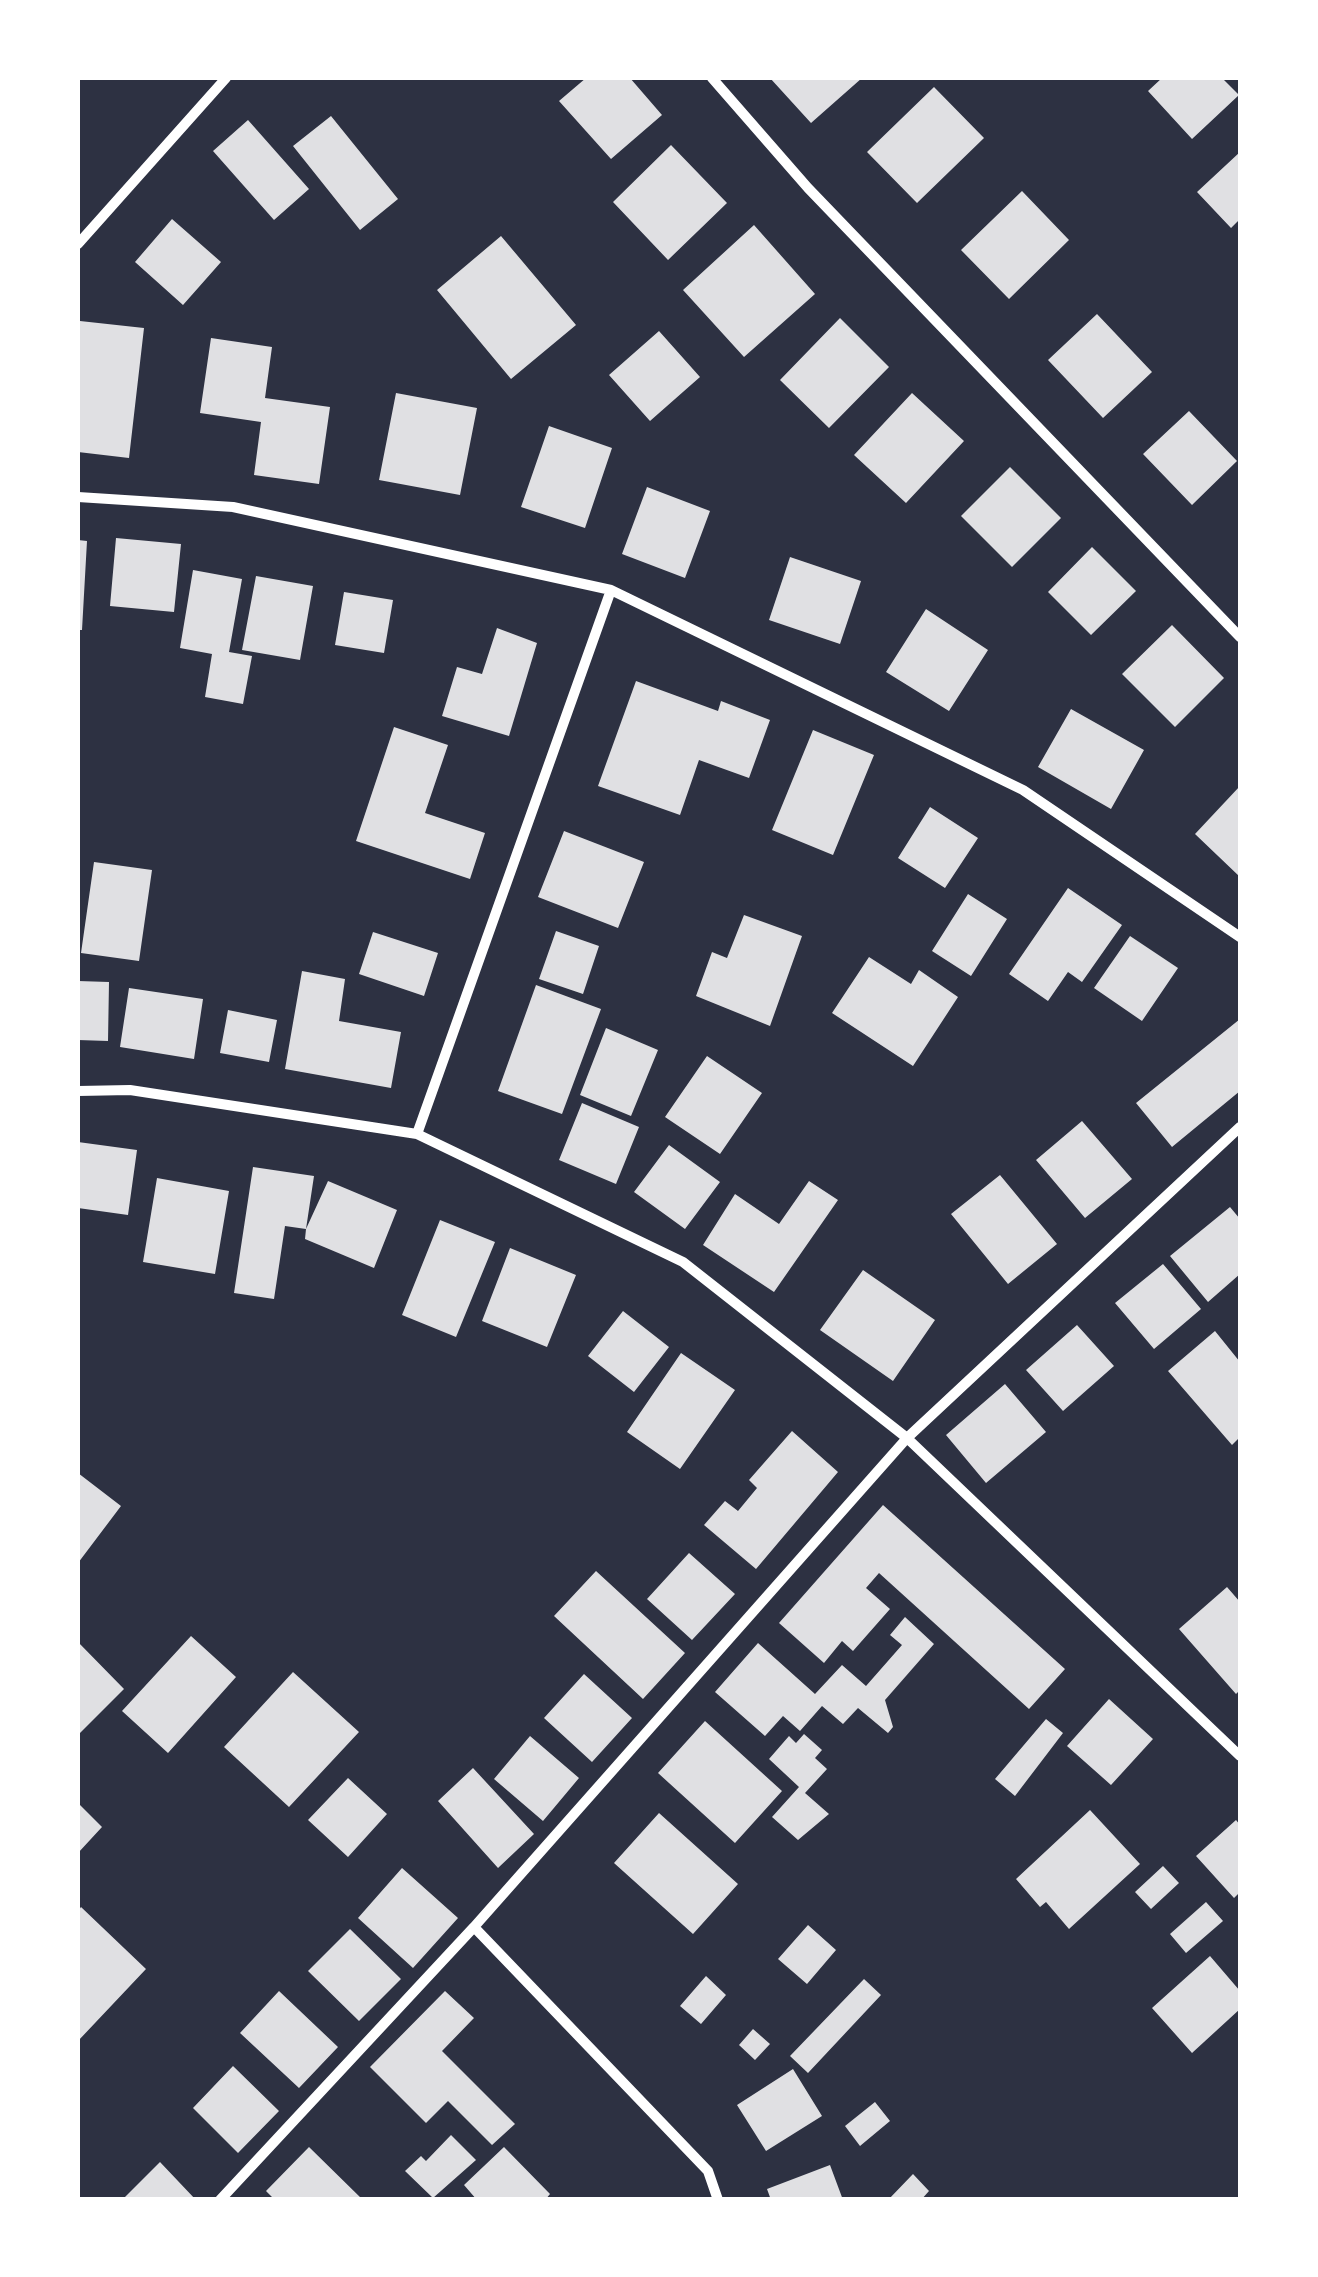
<!DOCTYPE html>
<html>
<head>
<meta charset="utf-8">
<style>
  body { margin:0 }
  #map { position:relative; width:1318px; height:2277px; overflow:hidden; background:#2d3142; font-family:Karla,sans-serif }
  canvas { display:block }
  .frame { position:absolute; inset:0; border:80px solid #fff; pointer-events:none }
</style>
</head>
<body>
<div id="map">
<canvas width="1318" height="2277"></canvas>
<div class="frame"></div>
</div>
<script>
const context = document.querySelector('canvas').getContext('2d');
context.lineJoin = 'round';
function paint(path, color) { context.fillStyle = color; context.fill(path, 'evenodd'); }
const poly = rows => new Path2D(rows.map(r => 'M' + r).join(''));
function trace(path, color, width, dash) { context.strokeStyle = color; context.lineWidth = width; context.lineCap = dash ? 'butt' : 'round'; context.setLineDash(dash || []); context.stroke(path); }
paint(poly([
  [586,78,630,78,662,115,611,159,559,101],
  [770,78,862,78,811,123],
  [1162,78,1222,78,1239,95,1192,139,1148,91],
  [934,87,984,138,917,203,867,152],
  [331,116,398,199,360,230,293,146],
  [248,120,309,189,274,220,213,151],
  [671,145,727,203,668,260,613,202],
  [1240,152,1240,219,1231,228,1197,192],
  [1022,191,1069,240,1009,299,961,250],
  [172,219,221,262,183,305,135,262],
  [754,225,815,294,744,357,683,290],
  [501,236,576,325,511,379,437,290],
  [1097,314,1152,372,1103,418,1048,360],
  [840,318,889,367,829,428,780,380],
  [80,321,144,328,129,458,78,452],
  [659,331,700,377,650,421,609,375],
  [211,338,272,347,265,398,330,407,319,484,254,475,261,422,200,413],
  [396,393,477,408,460,495,379,480],
  [912,393,964,441,906,503,854,455],
  [1189,411,1237,461,1192,505,1143,454],
  [549,426,612,448,585,528,521,507],
  [1010,467,1061,518,1012,567,961,516],
  [647,487,710,511,685,578,622,554],
  [116,538,181,544,174,612,110,606],
  [78,540,87,541,82,630,78,630],
  [1092,547,1136,591,1091,635,1048,592],
  [790,557,861,581,840,644,769,620],
  [193,570,242,579,229,652,252,656,243,704,205,697,212,654,180,648],
  [256,576,313,586,300,660,242,650],
  [344,592,393,600,384,653,335,645],
  [926,609,988,650,949,711,886,672],
  [1172,625,1224,678,1175,727,1122,674],
  [497,628,537,643,509,736,442,716,457,667,482,674],
  [636,681,718,711,721,701,770,720,749,778,699,760,680,815,598,786],
  [1071,709,1144,750,1111,809,1038,767],
  [394,727,448,745,425,813,485,833,470,879,356,841],
  [813,730,874,755,833,855,772,830],
  [1240,786,1240,877,1195,834],
  [930,807,978,838,945,888,898,858],
  [564,831,644,862,618,928,538,897],
  [94,862,152,870,139,961,81,953],
  [1068,888,1122,925,1082,982,1068,972,1048,1001,1009,974],
  [968,894,1007,919,971,976,932,951],
  [744,915,802,936,770,1026,696,996,712,952,727,958],
  [556,931,599,946,583,994,539,979],
  [373,932,438,953,424,996,359,974],
  [1130,936,1178,968,1142,1021,1094,988],
  [869,957,911,984,919,970,958,997,913,1066,832,1013],
  [302,971,345,979,339,1021,401,1032,391,1088,285,1069],
  [78,981,109,982,108,1041,78,1040],
  [536,985,601,1009,562,1114,498,1091],
  [129,988,203,999,194,1059,120,1047],
  [228,1010,277,1020,269,1062,220,1053],
  [1240,1019,1240,1091,1172,1147,1136,1103],
  [606,1028,658,1050,631,1116,580,1095],
  [707,1056,762,1093,720,1154,665,1117],
  [582,1103,639,1127,616,1184,559,1160],
  [1082,1121,1132,1179,1085,1218,1036,1160],
  [78,1142,137,1150,128,1215,78,1208],
  [669,1145,720,1182,685,1229,634,1192],
  [253,1167,314,1176,306,1229,328,1181,397,1210,374,1268,305,1239,306,1229,285,1226,274,1299,234,1293],
  [1000,1175,1057,1244,1008,1284,951,1214],
  [157,1178,229,1191,215,1274,143,1262],
  [809,1181,838,1200,774,1292,703,1245,735,1194,779,1224],
  [1230,1207,1240,1219,1240,1274,1208,1302,1170,1256],
  [440,1220,495,1242,456,1337,402,1315],
  [510,1248,576,1275,547,1347,482,1321],
  [1163,1264,1201,1309,1154,1349,1115,1303],
  [863,1270,935,1320,893,1381,820,1330],
  [623,1311,669,1347,634,1392,588,1356],
  [1077,1325,1114,1366,1063,1411,1026,1370],
  [1215,1331,1240,1362,1240,1437,1232,1445,1168,1371],
  [681,1353,735,1390,680,1469,627,1432],
  [1005,1384,1046,1432,986,1483,946,1435],
  [792,1431,838,1472,756,1569,704,1525,725,1501,738,1511,757,1488,749,1480],
  [78,1473,121,1506,78,1563],
  [883,1505,1065,1669,1029,1709,879,1573,866,1588,890,1609,853,1651,842,1641,824,1663,779,1623],
  [689,1553,735,1594,692,1640,647,1599],
  [596,1571,685,1653,643,1699,554,1616],
  [1227,1587,1240,1602,1240,1690,1236,1694,1179,1629],
  [905,1617,934,1644,885,1700,893,1727,888,1733,858,1708,843,1724,822,1706,800,1731,783,1716,765,1736,715,1692,758,1643,815,1694,842,1665,866,1686,902,1645,890,1635],
  [191,1636,236,1677,168,1753,122,1711],
  [78,1642,124,1689,78,1735],
  [293,1672,359,1732,289,1807,224,1747],
  [584,1674,632,1718,592,1762,544,1718],
  [1109,1699,1153,1739,1111,1785,1067,1746],
  [1046,1719,1063,1733,1015,1796,995,1779],
  [705,1721,782,1791,735,1843,658,1773],
  [804,1734,822,1750,815,1758,827,1769,805,1793,829,1814,798,1840,772,1817,799,1787,769,1759,789,1736,796,1743],
  [530,1736,579,1778,543,1821,494,1779],
  [473,1768,534,1834,498,1868,438,1801],
  [348,1778,387,1814,348,1857,308,1820],
  [78,1803,102,1827,78,1853],
  [1090,1810,1140,1864,1069,1929,1046,1902,1040,1907,1016,1879],
  [659,1813,738,1884,693,1934,614,1863],
  [1236,1820,1240,1825,1240,1892,1234,1898,1196,1856],
  [1163,1866,1179,1883,1151,1909,1135,1892],
  [402,1868,458,1918,413,1968,358,1918],
  [1206,1902,1223,1921,1186,1953,1170,1934],
  [81,1907,146,1969,78,2041,78,1911],
  [808,1925,836,1950,807,1984,778,1959],
  [350,1929,401,1979,359,2021,308,1971],
  [1210,1956,1240,1991,1240,2009,1192,2053,1152,2008],
  [706,1976,726,1995,701,2024,680,2006],
  [864,1979,881,1995,808,2073,790,2056],
  [279,1991,338,2047,299,2088,240,2033],
  [445,1991,474,2018,442,2051,515,2124,492,2145,448,2101,426,2123,370,2067],
  [753,2029,770,2044,755,2060,739,2045],
  [233,2066,279,2111,238,2153,193,2108],
  [793,2069,822,2116,766,2151,737,2105],
  [875,2102,890,2121,860,2146,845,2126],
  [451,2135,476,2160,433,2198,405,2171,421,2156,426,2161],
  [309,2147,363,2200,275,2200,266,2191],
  [504,2147,550,2194,545,2200,477,2200,464,2185],
  [160,2162,196,2200,122,2200],
  [830,2165,843,2200,771,2200,767,2189],
  [913,2174,929,2191,921,2200,888,2200]
]), '#e0e0e3');
trace(poly([
  [712,78,808,188,1240,637],
  [78,244,226,78],
  [78,497,233,507,611,590,1023,790,1240,937],
  [78,1091,130,1090,417,1134,683,1262,907,1438,1240,1756],
  [417,1134,611,590],
  [474,1927,708,2171,718,2200],
  [220,2200,474,1927,907,1438,1240,1127]
]), '#fff', 10);
</script>
</body>
</html>
